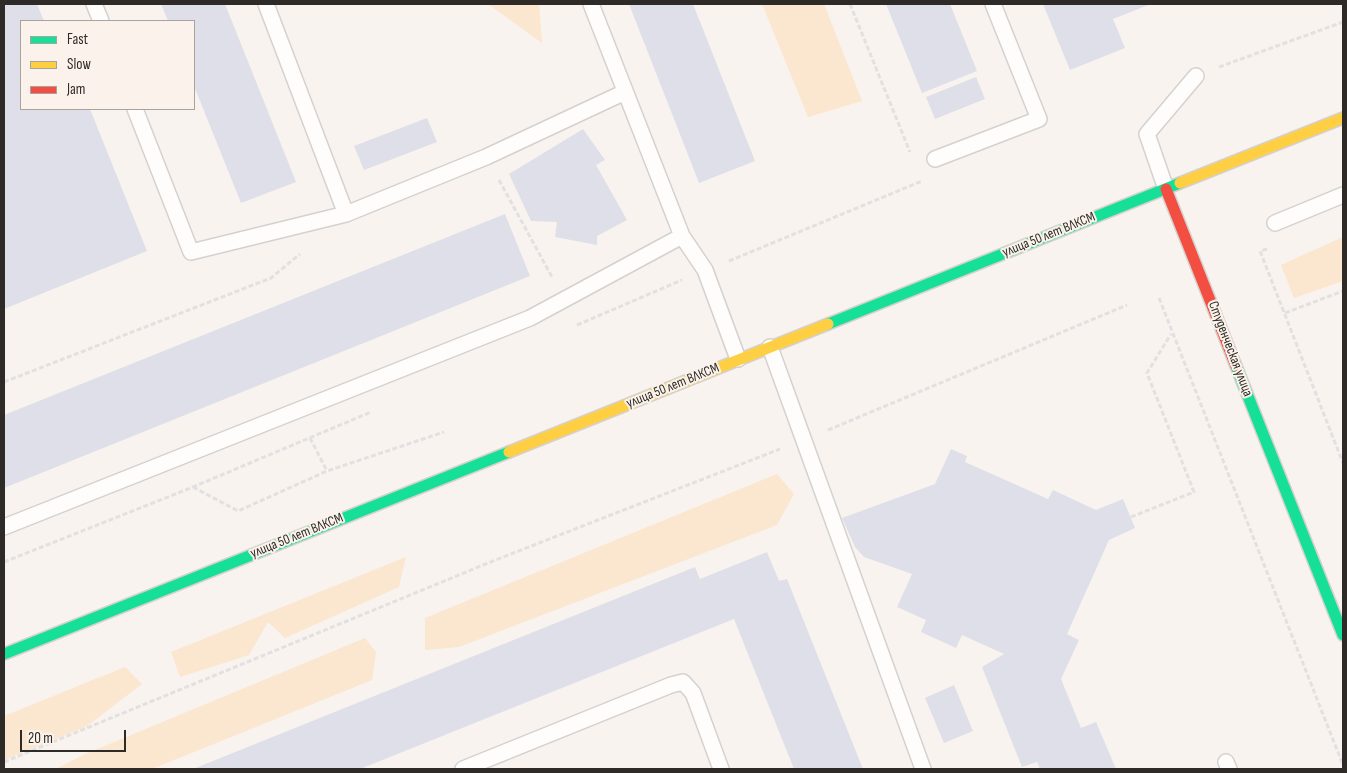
<!DOCTYPE html>
<html>
<head>
<meta charset="utf-8">
<style>
  body { margin:0 }
  #map { position:relative; width:1347px; height:773px; overflow:hidden; background:#f8f3ee; font-family:"Sofia Sans Condensed",sans-serif }
  canvas { display:block }
  .frame { position:absolute; inset:0; border:5px solid #2d2a27; pointer-events:none }
  .legend { position:absolute; left:20px; top:20px; width:175px; height:90px; box-sizing:border-box; background:#fbf3eb; border:1px solid #a9a39d; margin:0; padding:6px 9px; list-style:none; font-size:15px; color:#2d2a27 }
  .legend li { display:flex; align-items:center; gap:10px; height:25px }
  .legend b { width:25px; border:1px solid #a9a39d }
  .scale { position:absolute; left:20px; top:730px; width:106px; height:22px; box-sizing:border-box; border:2px solid #2d2a27; border-top:0; padding-left:6px; font-size:15px; line-height:18px; white-space:nowrap; color:#2d2a27; -webkit-text-stroke:4px #fbf3eb; paint-order:stroke }
</style>
</head>
<body>
<div id="map">
<canvas width="1347" height="773"></canvas>
<div class="frame"></div>
<ul class="legend">
<li><b style="height:6px;background:#16e098"></b>Fast</li>
<li><b style="height:6px;background:#ffcf43"></b>Slow</li>
<li><b style="height:6px;background:#f24e42"></b>Jam</li>
</ul>
<div class="scale">20 m</div>
</div>
<script>
const context = document.querySelector('canvas').getContext('2d');
context.lineJoin = 'round';
function paint(path, color) { context.fillStyle = color; context.fill(path, 'evenodd'); }
const poly = rows => new Path2D(rows.map(r => 'M' + r).join(''));
function trace(path, color, width, dash) { context.strokeStyle = color; context.lineWidth = width; context.lineCap = dash ? 'butt' : 'round'; context.setLineDash(dash || []); context.stroke(path); }
function drawText(font, color, halo, rows, align = 'center') {
  context.font = font + ' "Sofia Sans Condensed",sans-serif'; context.lineWidth = 4; context.setLineDash([]); context.textBaseline = 'middle'; context.strokeStyle = halo; context.fillStyle = color; for (const [text, x, y, turn = 0] of rows) {
    context.save(); context.translate(x, y); context.rotate((+turn || 0) * Math.PI / 180); context.textAlign = isNaN(turn) ? turn : align; if (halo) context.strokeText(text, 0, 0); context.fillText(text, 0, 0); context.restore();
  }
}
paint(poly([
  [488,4,539,4,542,43],
  [762,4,824,4,862,101,808,117],
  [1343,237,1343,281,1294,298,1281,265],
  [777,474,794,494,777,525,459,647,425,650,425,618],
  [406,557,399,587,285,638,268,622,249,655,180,677,171,652],
  [365,638,376,652,372,680,152,769,56,769,83,755],
  [125,667,142,684,87,726,4,760,4,716]
]), '#fbe6cf');
paint(poly([
  [4,4,37,4,44,21,21,21,21,109,90,109,147,251,4,309],
  [161,4,225,4,296,182,241,203,194,86,194,21,168,21],
  [629,4,693,4,755,161,699,183],
  [886,4,950,4,977,71,922,93],
  [1043,4,1151,4,1113,19,1125,48,1070,70],
  [976,77,985,99,935,119,926,97],
  [427,118,437,142,364,170,354,146],
  [583,129,605,160,596,165,627,220,597,236,597,245,555,237,557,222,531,221,509,174],
  [505,214,530,276,4,488,4,415],
  [951,449,967,456,965,462,1048,499,1053,490,1096,510,1123,499,1135,528,1109,540,1067,634,1079,640,1061,679,1081,728,1096,722,1116,769,1040,769,1037,762,1022,767,982,667,1004,654,962,635,956,648,921,632,926,620,897,607,912,574,864,557,855,547,842,518,935,484],
  [767,552,779,581,787,579,863,769,794,769,734,619,360,769,193,769,695,567,700,579],
  [954,685,973,731,944,743,925,698]
]), '#dfdfea');
const lane = poly([
  [94,4,101,21],
  [266,4,346,214],
  [591,4,682,236,705,270,738,359],
  [135,109,191,252,346,214,486,157,625,92],
  [935,159,1039,119,993,4],
  [1166,189,1147,134,1196,76],
  [1275,223,1343,195],
  [770,347,923,769],
  [4,527,530,318,682,236],
  [1226,762,1229,769],
  [463,769,671,685,683,682,693,693,721,769]
]);
const fast = poly([
  [828,324,1180,183],
  [1236,366,1343,635],
  [4,654,509,452]
]);
const slow = poly([
  [1180,183,1343,118],
  [509,452,828,324]
]);
const jam = poly([
  [1166,189,1236,366]
]);
trace(lane, '#d5d1ce', 18);
trace(fast, '#d5d1ce', 14);
trace(slow, '#d5d1ce', 14);
trace(jam, '#d5d1ce', 14);
trace(poly([
  [850,4,910,152],
  [1219,67,1343,22],
  [499,180,552,277],
  [1267,249,1260,251,1343,463],
  [729,261,922,181],
  [1159,298,1343,765],
  [1285,313,1343,291],
  [577,325,682,280],
  [4,382,271,278,300,254],
  [828,430,1127,305],
  [310,438,327,471],
  [193,487,238,511,327,471,444,432],
  [1131,517,1194,492,1147,373,1171,334],
  [4,562,193,487,371,412],
  [4,762,493,561,780,449]
]), '#e2e0e0', 3, [5, 2.5]);
trace(lane, '#fefdfc', 15);
trace(fast, '#16e098', 11);
trace(slow, '#ffcf43', 11);
trace(jam, '#f24e42', 11);
drawText('14px', '#2d2a27', '#fbf3eb', [
  ["улица 50 лет ВЛКСМ",1049,235,-22],
  ["Студенческая улица",1230,349,69],
  ["улица 50 лет ВЛКСМ",673,386,-22],
  ["улица 50 лет ВЛКСМ",297,536,-22]
]);
</script>
</body>
</html>
